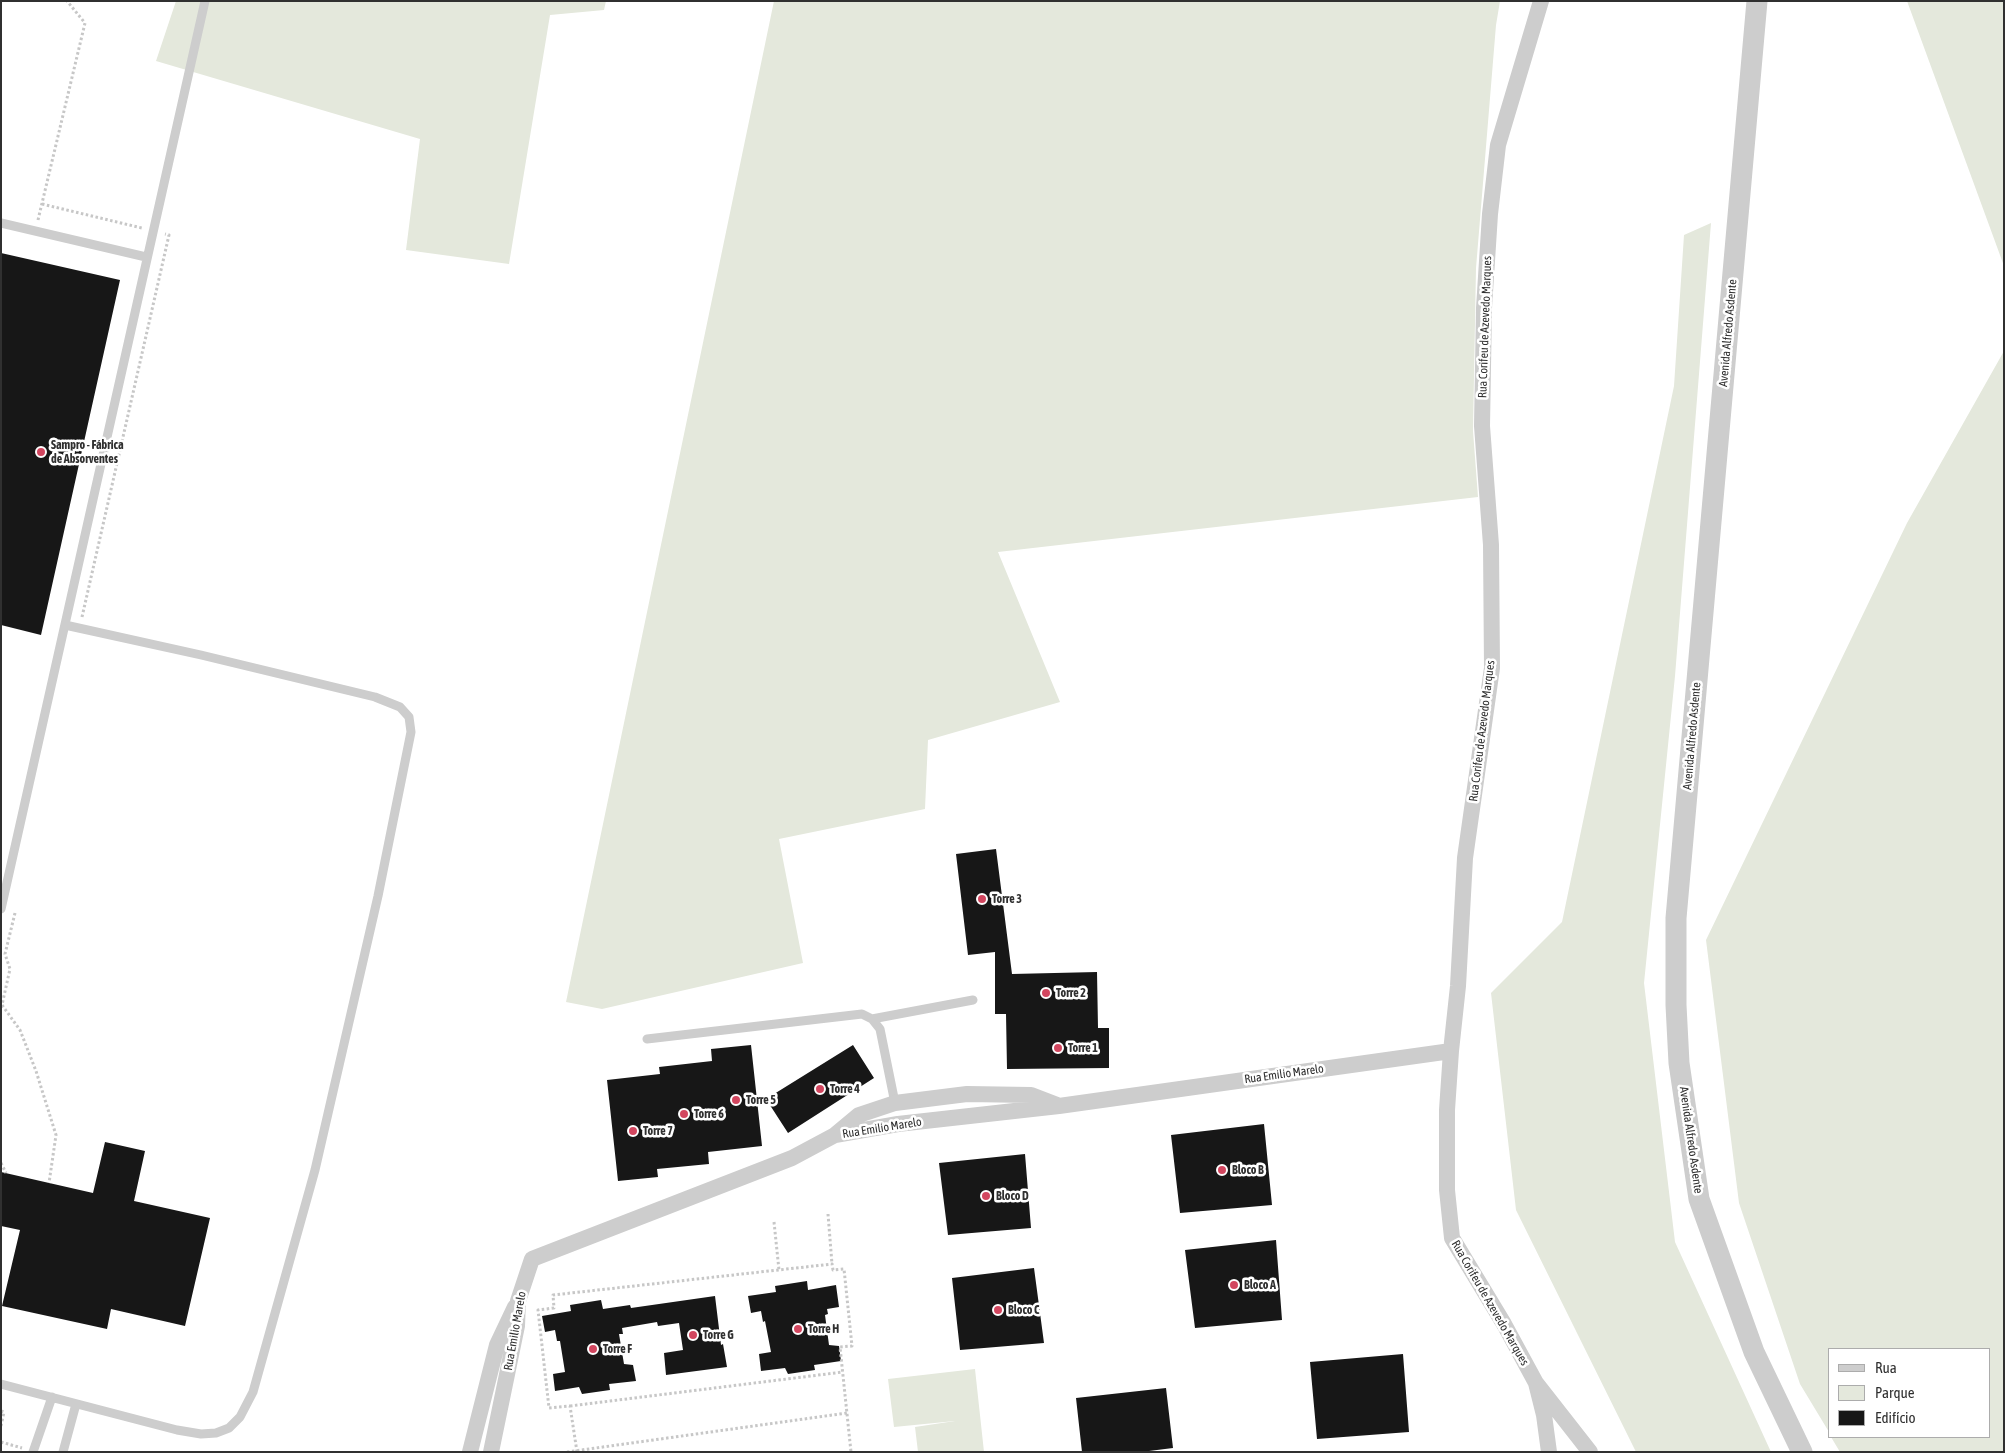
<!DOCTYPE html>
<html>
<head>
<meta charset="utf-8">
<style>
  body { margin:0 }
  #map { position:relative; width:2005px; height:1453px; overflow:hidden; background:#fff; font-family:"Asap Condensed",sans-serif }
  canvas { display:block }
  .frame { position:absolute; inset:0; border:2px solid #303030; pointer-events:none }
  .legend { position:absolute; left:1828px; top:1348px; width:162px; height:90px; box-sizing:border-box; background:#fff; border:1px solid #acacac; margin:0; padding:6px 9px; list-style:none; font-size:15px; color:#303030 }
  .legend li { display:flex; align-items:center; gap:10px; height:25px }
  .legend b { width:25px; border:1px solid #acacac }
</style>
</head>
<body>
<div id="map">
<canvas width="2005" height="1453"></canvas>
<div class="frame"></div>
<ul class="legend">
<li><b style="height:6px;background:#cdcdcd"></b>Rua</li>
<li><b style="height:14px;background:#e4e8dc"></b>Parque</li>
<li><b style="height:14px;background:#171717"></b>Edifício</li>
</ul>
</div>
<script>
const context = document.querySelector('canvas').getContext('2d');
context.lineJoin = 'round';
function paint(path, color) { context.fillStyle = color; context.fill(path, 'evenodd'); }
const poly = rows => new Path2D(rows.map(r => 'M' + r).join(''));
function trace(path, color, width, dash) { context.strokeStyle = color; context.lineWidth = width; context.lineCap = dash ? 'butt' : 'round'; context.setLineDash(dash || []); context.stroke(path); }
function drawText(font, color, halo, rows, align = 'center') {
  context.font = font + ' "Asap Condensed",sans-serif'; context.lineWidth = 5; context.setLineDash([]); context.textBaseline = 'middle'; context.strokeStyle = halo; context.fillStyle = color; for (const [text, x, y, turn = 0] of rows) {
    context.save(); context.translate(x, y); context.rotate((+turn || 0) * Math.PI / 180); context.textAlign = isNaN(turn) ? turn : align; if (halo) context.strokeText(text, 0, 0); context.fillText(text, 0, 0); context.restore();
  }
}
paint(poly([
  [176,1,606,1,604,10,550,15,509,264,406,250,420,139,156,61],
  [774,1,1500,1,1496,25,1476,268,1473,431,1478,497,998,552,1060,702,928,740,925,809,779,839,803,963,602,1009,566,1002],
  [1907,1,2004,1,2004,266],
  [1711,223,1675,676,1644,983,1675,1242,1771,1452,1636,1452,1516,1210,1491,993,1562,922,1674,386,1684,235],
  [2004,351,2004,1452,1840,1452,1831,1437,1989,1437,1989,1349,1829,1349,1829,1432,1800,1384,1739,1203,1706,940,1907,523],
  [975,1369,984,1452,918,1452,915,1427,955,1421,894,1427,888,1379]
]), '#e4e8dc');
paint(poly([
  [1,253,120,280,41,635,1,625],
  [996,849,1012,974,1097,972,1098,1028,1109,1028,1109,1068,1007,1069,1006,1014,995,1014,995,952,968,955,956,854],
  [751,1045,762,1146,708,1152,709,1164,657,1169,658,1177,618,1181,607,1080,660,1074,659,1067,712,1061,711,1049],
  [853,1045,874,1078,788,1133,766,1099],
  [1264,1124,1272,1205,1180,1213,1171,1135],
  [105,1142,145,1151,134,1201,210,1218,185,1326,111,1309,107,1329,2,1306,20,1230,1,1226,1,1172,93,1193],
  [1025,1154,1031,1228,948,1235,939,1163],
  [1276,1240,1282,1320,1195,1328,1185,1250],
  [1034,1268,1044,1343,960,1350,952,1278],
  [807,1281,808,1290,836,1285,839,1307,827,1309,828,1314,825,1315,829,1345,839,1346,841,1361,814,1365,815,1370,788,1374,785,1368,761,1371,759,1354,771,1352,765,1321,763,1322,761,1311,751,1313,748,1296,776,1292,775,1286],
  [715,1296,721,1345,723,1344,727,1367,666,1375,664,1353,683,1350,679,1323,658,1326,657,1322,622,1328,623,1334,619,1334,624,1364,633,1365,636,1381,609,1384,610,1390,582,1394,579,1387,555,1391,553,1374,565,1372,560,1341,557,1341,555,1330,545,1332,542,1316,571,1311,570,1305,601,1300,603,1309,630,1305,631,1308],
  [1403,1354,1409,1432,1317,1439,1310,1362],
  [1166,1388,1173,1448,1141,1452,1082,1452,1076,1398]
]), '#171717');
trace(poly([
  [42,204,142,228],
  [38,220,85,23,67,1],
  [82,617,169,235,165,234],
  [15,913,5,954,10,969,2,1005,20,1030,36,1071,56,1135,49,1183],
  [1,1163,6,1173],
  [828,1214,832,1264],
  [774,1222,779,1270],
  [570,1406,843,1372],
  [1,1411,4,1412,1,1426],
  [1,1442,22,1448],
  [567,1452,847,1413],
  [577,1452,570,1406,549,1408,538,1310,554,1308,553,1295,832,1264,833,1270,844,1269,852,1346,840,1347,851,1452]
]), '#c7c7c7', 3, [2.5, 2.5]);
trace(poly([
  [1,223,146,257],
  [1,909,205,1],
  [872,1019,973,1000],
  [647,1039,862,1014,872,1019,880,1029,895,1103],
  [1,1384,177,1430,201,1434,216,1433,229,1428,240,1417,253,1392,315,1170,378,896,411,732,409,717,400,707,375,697,201,655,65,625],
  [33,1452,52,1397],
  [63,1452,76,1404]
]), '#cdcdcd', 9);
trace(poly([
  [835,1135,859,1115,895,1103,967,1094,1031,1095,1057,1105],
  [1536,1383,1504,1324,1452,1238,1447,1190,1447,1110,1451,1051,1458,986,1465,858,1492,668,1491,545,1482,426,1484,308,1490,214,1498,145,1541,1],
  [470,1452,497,1345,515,1307],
  [491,1452,517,1326,518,1301,532,1259,792,1158,835,1135,898,1124,1059,1106,1451,1051],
  [1549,1452,1544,1415,1536,1383,1590,1452]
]), '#cdcdcd', 16);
trace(poly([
  [1757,1,1676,918,1676,1005,1679,1063,1699,1199,1754,1352,1802,1452]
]), '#cdcdcd', 21);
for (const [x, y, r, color] of [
  [41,452,5,"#d2465f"],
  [982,899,5,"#d2465f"],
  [1046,993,5,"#d2465f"],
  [1058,1048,5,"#d2465f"],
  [820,1089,5,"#d2465f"],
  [736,1100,5,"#d2465f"],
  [684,1114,5,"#d2465f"],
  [633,1131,5,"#d2465f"],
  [1222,1170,5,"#d2465f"],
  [986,1196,5,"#d2465f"],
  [1234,1285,5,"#d2465f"],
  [998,1310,5,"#d2465f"],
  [798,1329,5,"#d2465f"],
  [693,1335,5,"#d2465f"],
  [593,1349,5,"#d2465f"]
]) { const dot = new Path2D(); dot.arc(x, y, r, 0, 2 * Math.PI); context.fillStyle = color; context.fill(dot); trace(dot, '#fff', 2); }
drawText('12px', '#303030', '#fff', [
  ["Rua Corifeu de Azevedo Marques",1485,327,-88],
  ["Avenida Alfredo Asdente",1728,333,-85],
  ["Rua Corifeu de Azevedo Marques",1482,731,-83],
  ["Avenida Alfredo Asdente",1692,736,-85],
  ["Rua Emilio Marelo",1284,1074,-8],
  ["Rua Emilio Marelo",882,1128,-9],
  ["Avenida Alfredo Asdente",1691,1140,82],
  ["Rua Corifeu de Azevedo Marques",1490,1303,60],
  ["Rua Emilio Marelo",515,1331,-80]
]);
drawText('bold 12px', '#303030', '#fff', [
  ["Sampro - Fábrica",51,445],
  ["de Absorventes",51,459],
  ["Torre 3",992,899],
  ["Torre 2",1056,993],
  ["Torre 1",1068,1048],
  ["Torre 4",830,1089],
  ["Torre 5",746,1100],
  ["Torre 6",694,1114],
  ["Torre 7",643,1131],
  ["Bloco B",1232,1170],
  ["Bloco D",996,1196],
  ["Bloco A",1244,1285],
  ["Bloco C",1008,1310],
  ["Torre H",808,1329],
  ["Torre G",703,1335],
  ["Torre F",603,1349]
], 'left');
</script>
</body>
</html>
